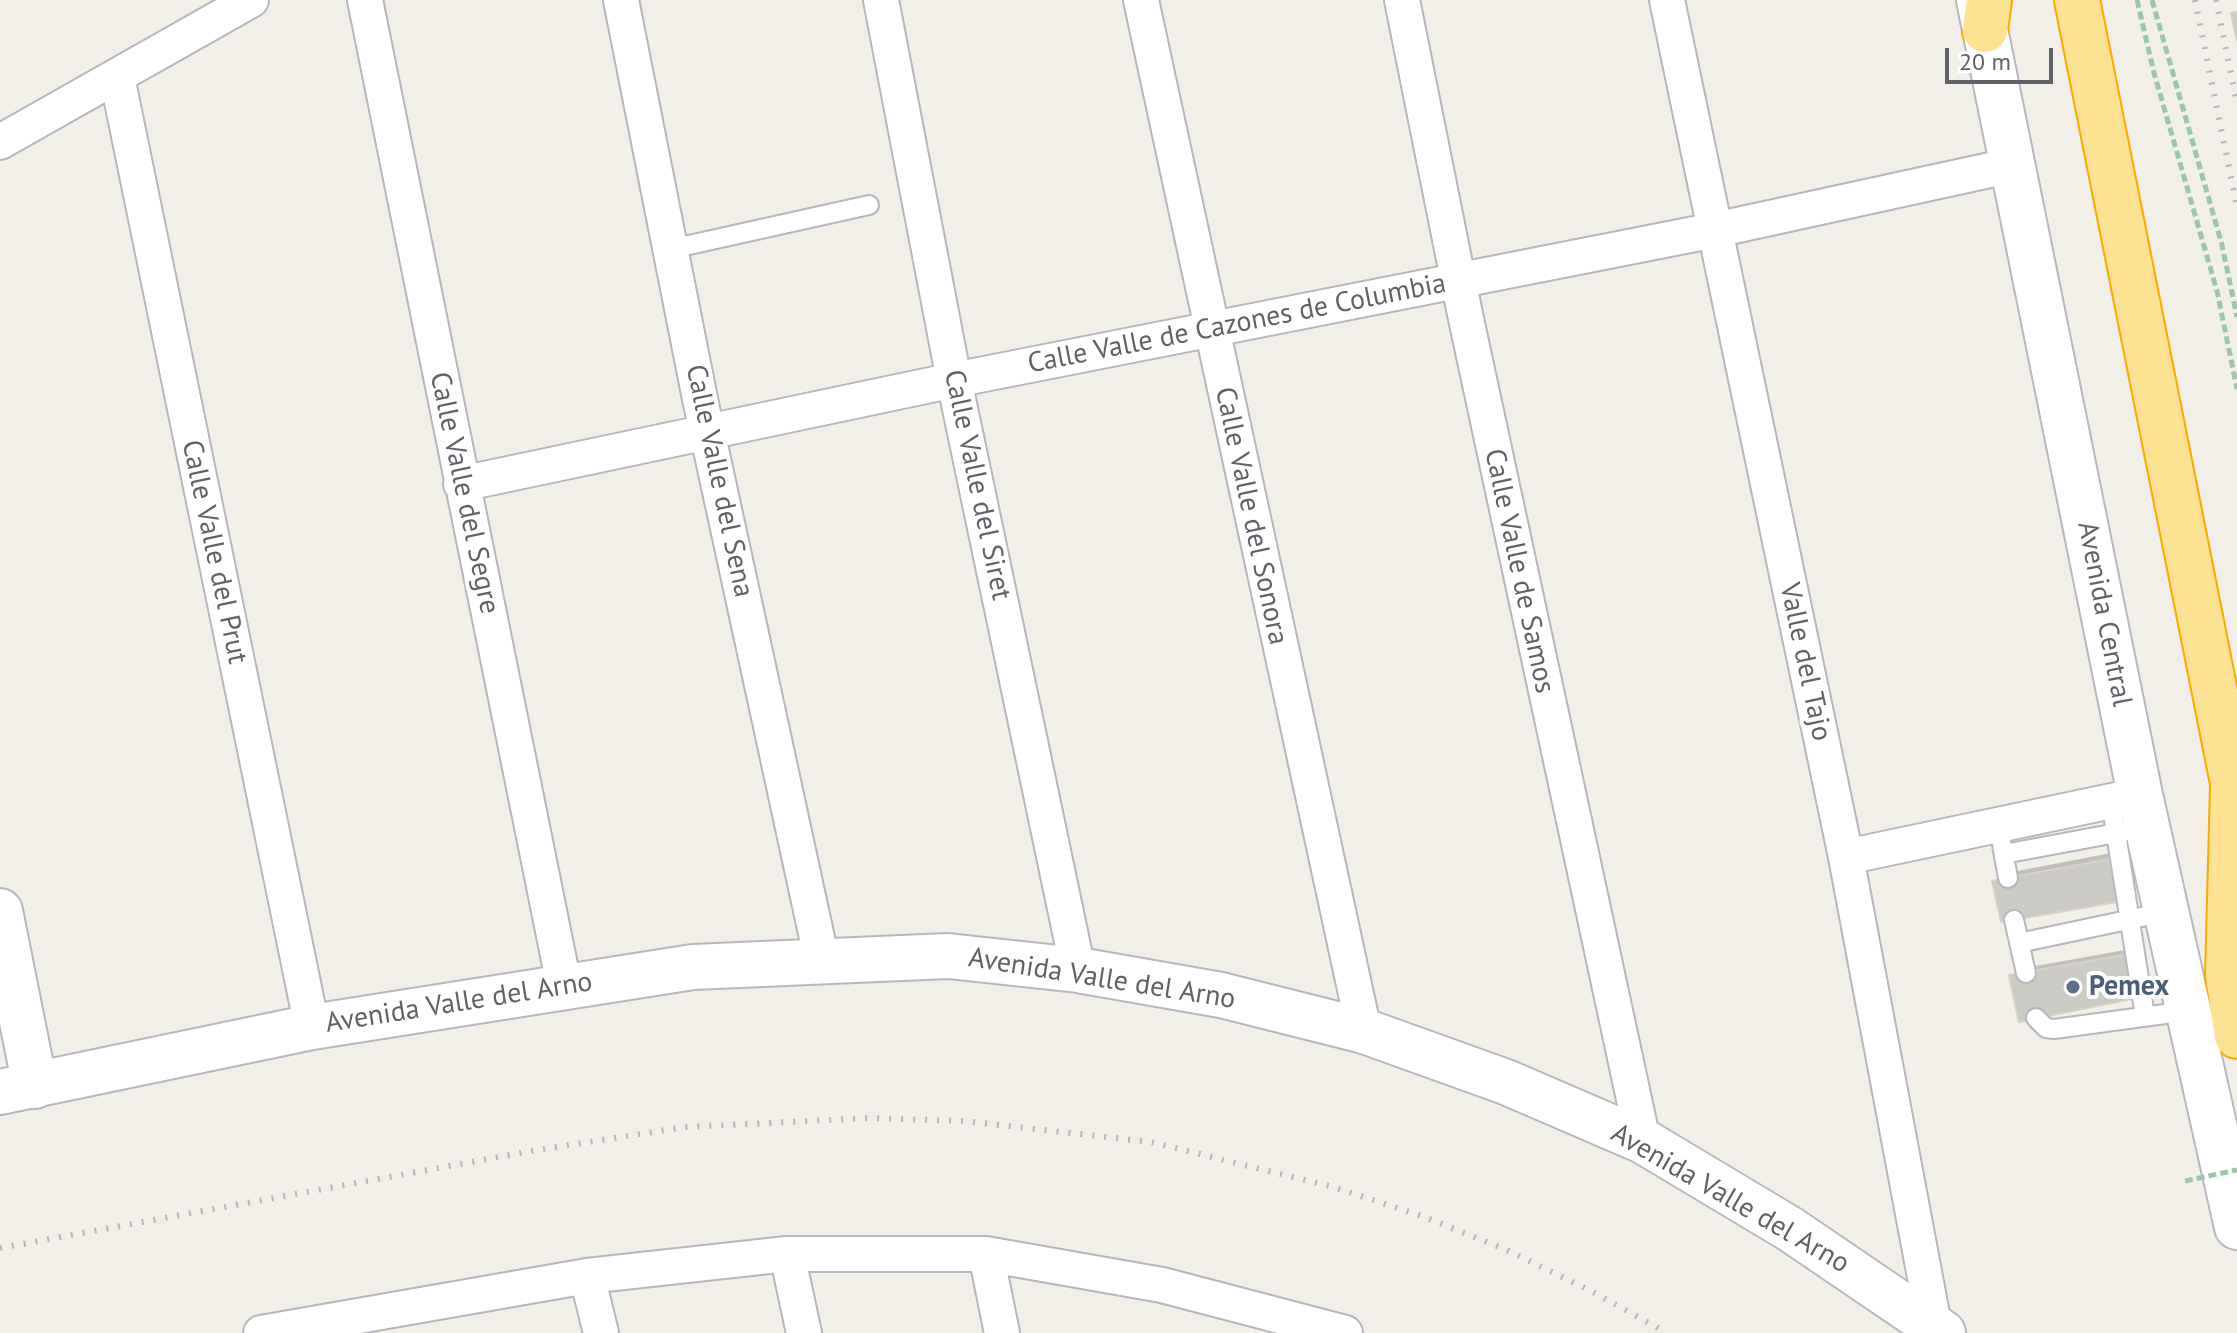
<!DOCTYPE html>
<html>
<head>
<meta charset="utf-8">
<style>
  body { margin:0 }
  #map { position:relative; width:2237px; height:1333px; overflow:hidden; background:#f1efe8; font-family:"PT Sans",sans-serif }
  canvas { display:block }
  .scale { position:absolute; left:1945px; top:48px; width:108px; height:36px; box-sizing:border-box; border:4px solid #5f6368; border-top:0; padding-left:10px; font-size:24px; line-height:28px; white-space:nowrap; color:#5f6368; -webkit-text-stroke:6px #fff; paint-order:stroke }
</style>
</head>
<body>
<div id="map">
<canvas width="2237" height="1333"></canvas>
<div class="scale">20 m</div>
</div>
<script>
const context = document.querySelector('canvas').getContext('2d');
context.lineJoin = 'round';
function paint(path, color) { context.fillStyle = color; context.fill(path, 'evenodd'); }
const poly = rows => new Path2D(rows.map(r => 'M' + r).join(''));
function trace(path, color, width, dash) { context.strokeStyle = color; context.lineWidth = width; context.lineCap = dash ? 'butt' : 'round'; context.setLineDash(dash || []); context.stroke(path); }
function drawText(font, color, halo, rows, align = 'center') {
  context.font = font + ' "PT Sans",sans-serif'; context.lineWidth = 8; context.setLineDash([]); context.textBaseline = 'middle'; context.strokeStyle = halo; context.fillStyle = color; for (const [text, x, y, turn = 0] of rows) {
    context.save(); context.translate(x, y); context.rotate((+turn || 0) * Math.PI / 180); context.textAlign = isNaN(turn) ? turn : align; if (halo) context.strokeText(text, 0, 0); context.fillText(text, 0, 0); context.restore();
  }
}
paint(poly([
  [2116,852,2123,893,2116,900,1995,881,2002,874],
  [2136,948,2142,989,2012,976,2019,969]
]), '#0003');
const building = poly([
  [2237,12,2237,41,2231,13,2237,12],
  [2109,859,2117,902,2001,922,1992,881,2109,859],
  [2129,954,2136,998,2019,1022,2009,975,2129,954]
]);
paint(building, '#cccac5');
trace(building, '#d6d1c6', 2);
const lane = poly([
  [671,249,869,205],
  [2111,802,2145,1016],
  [2002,845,2008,878],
  [2004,854,2127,831],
  [2014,920,2026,973],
  [2019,943,2165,912],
  [2036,1018,2046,1028,2054,1029,2187,1011]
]);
const street = poly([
  [365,0,564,985],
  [621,0,700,399,822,961],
  [881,0,954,380,1078,970],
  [1141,0,1364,1031],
  [1402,0,1465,314,1643,1141],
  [1667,0,1846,857,1934,1325],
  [117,77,312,1027],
  [0,142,251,0],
  [461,484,954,380,1715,230,2013,165],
  [1846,857,2140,795],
  [787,1254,804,1333],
  [986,1254,1002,1333],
  [587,1276,601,1333],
  [261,1333,587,1276,787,1254,986,1254,1162,1285,1345,1333]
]);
const secondary = poly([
  [1979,0,2140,795,2237,1227],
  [0,911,35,1086],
  [0,1092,312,1027,693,967,948,956,1078,970,1221,995,1364,1031,1506,1082,1643,1141,1790,1229,1943,1333]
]);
const highway = poly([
  [2077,0,2237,803],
  [1985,30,1989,0],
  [2233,786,2228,976,2237,1036]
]);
trace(lane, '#b5b8bc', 22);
trace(street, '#b5b8bc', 38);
trace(secondary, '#b6babf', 48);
trace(highway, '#f9ab00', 48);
trace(poly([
  [2137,0,2154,73,2217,291,2237,389],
  [2152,0,2222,245,2237,317]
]), '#9cc7a9', 5, [8, 4]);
trace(lane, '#fff', 18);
trace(street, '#fff', 34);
trace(secondary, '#fff', 44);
trace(highway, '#fde293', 44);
trace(poly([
  [2195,0,2237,207],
  [2216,0,2237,104],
  [0,1248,537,1150,685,1127,870,1118,964,1121,1151,1142,1333,1187,1422,1216,1509,1251,1593,1292,1667,1333]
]), '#b6b7b8', 6, [2, 10]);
trace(poly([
  [2185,1181,2237,1170]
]), '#9cc7a9', 5, [8, 4]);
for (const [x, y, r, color] of [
  [2073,987,8,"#5c6f8a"]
]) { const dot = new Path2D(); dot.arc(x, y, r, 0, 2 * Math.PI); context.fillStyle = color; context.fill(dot); trace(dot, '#fff', 3); }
drawText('28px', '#5f6368', '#fff', [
  ["Calle Valle de Cazones de Columbia",1237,324,-11],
  ["Calle Valle del Sena",719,481,78],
  ["Calle Valle del Siret",977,485,78],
  ["Calle Valle del Segre",464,493,78],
  ["Calle Valle del Sonora",1251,516,78],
  ["Calle Valle del Prut",214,552,78],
  ["Calle Valle de Samos",1519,571,78],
  ["Avenida Central",2104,614,79],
  ["Valle del Tajo",1805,662,78],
  ["Avenida Valle del Arno",1102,979,9],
  ["Avenida Valle del Arno",459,1003,-9],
  ["Avenida Valle del Arno",1730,1199,30]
]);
drawText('bold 28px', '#4e5e75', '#fff', [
  ["Pemex",2089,987]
], 'left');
</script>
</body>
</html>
